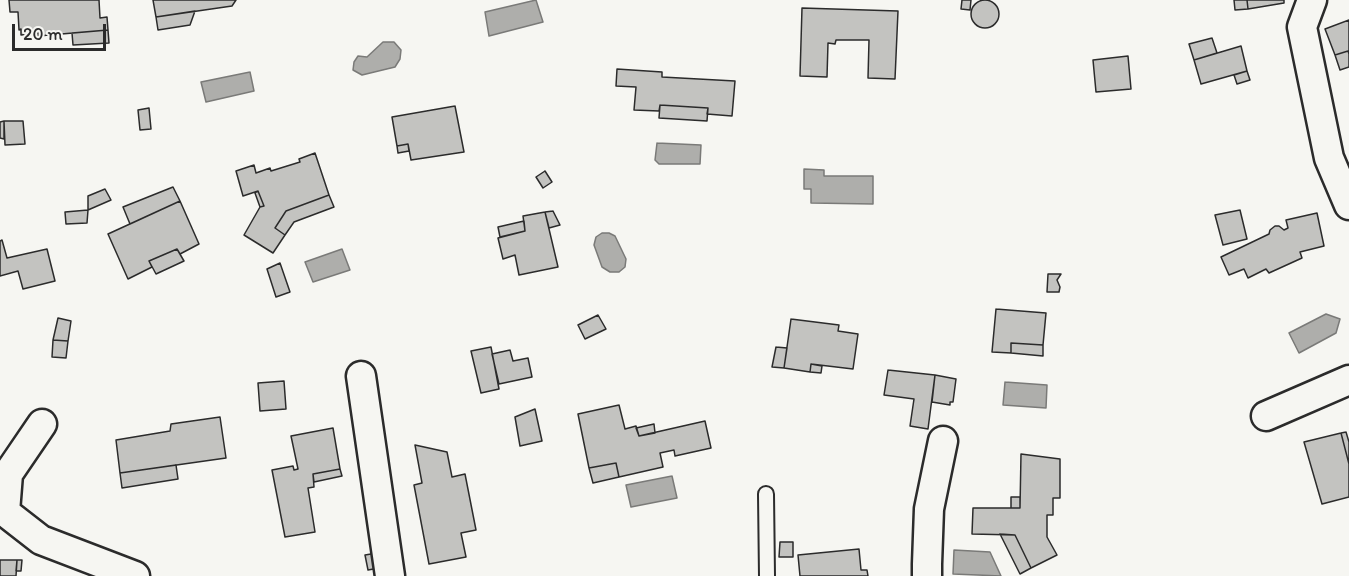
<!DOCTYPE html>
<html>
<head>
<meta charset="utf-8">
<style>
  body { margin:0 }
  #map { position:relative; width:1349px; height:576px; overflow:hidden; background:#f6f6f2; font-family:Itim,sans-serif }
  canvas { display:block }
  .scale { position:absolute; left:12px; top:24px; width:94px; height:27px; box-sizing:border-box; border:3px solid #2b2b2b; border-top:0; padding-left:8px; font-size:18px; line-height:21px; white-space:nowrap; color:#2b2b2b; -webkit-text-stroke:4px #f6f6f2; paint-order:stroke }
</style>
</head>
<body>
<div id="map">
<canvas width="1349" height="576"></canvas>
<div class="scale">20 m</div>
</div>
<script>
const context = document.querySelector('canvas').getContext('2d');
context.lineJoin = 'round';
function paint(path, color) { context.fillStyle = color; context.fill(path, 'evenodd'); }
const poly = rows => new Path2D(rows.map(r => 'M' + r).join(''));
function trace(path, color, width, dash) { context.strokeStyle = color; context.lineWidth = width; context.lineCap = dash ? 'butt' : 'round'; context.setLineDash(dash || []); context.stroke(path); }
const water = poly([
  [536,0,543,22,489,36,485,12,536,0],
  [383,42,394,42,401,50,400,59,395,67,362,75,353,70,354,62,358,56,367,57,383,42],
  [250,72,254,91,206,102,201,82,250,72],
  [657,143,701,145,700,164,659,164,655,160,657,143],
  [804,169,824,170,824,176,873,176,873,204,811,203,811,189,804,189,804,169],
  [602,233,609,233,615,236,626,259,625,267,619,272,610,272,602,267,594,245,596,237,602,233],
  [342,249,350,270,313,282,305,262,342,249],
  [1326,314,1340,319,1336,333,1299,353,1289,333,1326,314],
  [1005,382,1047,385,1046,408,1003,405,1005,382],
  [672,476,677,498,631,507,626,485,672,476],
  [954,550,990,552,1001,576,953,574,954,550]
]);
paint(water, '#aeaeab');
trace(water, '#7a7a78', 1.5);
const building = poly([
  '971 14a14 14 0 1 1 28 0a14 14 0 1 1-28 0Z',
  [9,0,99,0,100,18,107,17,108,30,38,36,38,33,21,35,21,29,19,30,18,12,10,12,9,0],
  [153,0,236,0,232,6,156,17,153,0],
  [962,0,971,0,970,10,961,9,962,0],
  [1234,0,1247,0,1248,9,1235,10,1234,0],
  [1247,0,1284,0,1284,3,1248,9,1247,0],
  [802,8,898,11,895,79,868,78,869,40,836,40,835,44,828,43,827,77,800,76,802,8],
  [195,11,190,25,158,30,156,17,195,11],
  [1349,20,1349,54,1348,51,1335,55,1325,29,1349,20],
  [108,30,109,43,73,45,72,33,108,30],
  [1212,38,1217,53,1194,60,1189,44,1212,38],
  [1241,46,1247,71,1201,84,1194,60,1241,46],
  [1348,51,1349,54,1349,67,1340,70,1335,55,1348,51],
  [1128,56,1131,89,1096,92,1093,60,1128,56],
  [617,69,662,72,662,77,735,81,732,116,707,114,708,108,660,105,659,111,634,110,636,87,616,86,617,69],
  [1247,71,1250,80,1237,84,1234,75,1247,71],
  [660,105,708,108,707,121,659,118,660,105],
  [455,106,464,152,411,160,408,144,397,146,392,117,455,106],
  [149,108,151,129,140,130,138,110,149,108],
  [4,121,4,139,0,138,0,122,4,121],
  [4,121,23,121,25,144,5,145,4,121],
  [408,144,409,151,398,153,397,146,408,144],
  [315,153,329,195,286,211,275,228,285,235,273,253,244,235,260,207,264,206,258,191,243,196,236,171,254,165,256,173,270,168,271,171,300,162,299,159,315,153],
  [545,171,552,182,543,188,536,177,545,171],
  [173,187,180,201,130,224,123,207,173,187],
  [105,189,111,200,88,210,88,196,105,189],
  [258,191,264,206,260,207,255,193,258,191],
  [329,195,334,207,294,222,285,235,275,228,286,211,329,195],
  [180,201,199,244,180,254,177,249,149,261,152,267,128,279,108,234,180,201],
  [88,210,87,223,66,224,65,212,88,210],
  [1240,210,1247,239,1223,245,1215,215,1240,210],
  [553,211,560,225,549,228,545,212,553,211],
  [545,212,558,267,519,275,515,255,503,259,498,238,525,231,523,216,545,212],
  [1317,213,1324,246,1300,252,1302,258,1269,273,1266,269,1248,278,1244,269,1229,275,1221,257,1269,234,1270,230,1275,226,1279,226,1284,230,1288,228,1286,220,1317,213],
  [524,221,525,231,500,237,498,227,524,221],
  [2,240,7,258,47,249,55,281,23,289,18,271,0,276,0,241,2,240],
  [177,249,184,261,156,274,149,261,177,249],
  [280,263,290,292,276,297,267,269,280,263],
  [1048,274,1061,274,1057,280,1060,287,1059,292,1047,292,1048,274],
  [996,309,1046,313,1043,345,1011,343,1011,353,992,352,996,309],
  [598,315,606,329,585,339,578,325,598,315],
  [58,318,71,321,68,341,53,340,58,318],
  [791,319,839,325,838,331,858,334,853,369,811,364,810,372,784,368,791,319],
  [53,340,68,341,66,358,52,357,53,340],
  [1011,343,1043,345,1043,356,1011,353,1011,343],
  [491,347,499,389,481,393,471,351,491,347],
  [776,347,787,348,784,368,772,367,776,347],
  [510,350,513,361,528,358,532,377,499,384,492,354,510,350],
  [811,364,822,366,821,373,810,372,811,364],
  [888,370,935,375,928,429,910,426,914,399,884,395,888,370],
  [935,375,956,379,953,402,950,402,950,405,932,402,935,375],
  [284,381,286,409,260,411,258,383,284,381],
  [619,405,625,429,636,426,639,436,705,421,711,448,675,456,674,450,660,453,663,467,619,477,616,463,589,468,578,414,619,405],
  [535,409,542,441,520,446,515,417,535,409],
  [220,417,226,458,120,473,116,440,170,431,171,424,220,417],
  [654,424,655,433,639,436,636,428,654,424],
  [333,428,340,469,313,474,314,487,308,488,315,532,285,537,272,470,293,466,294,470,298,469,291,436,333,428],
  [1346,432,1349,442,1349,464,1341,433,1346,432],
  [1341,433,1349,464,1349,497,1322,504,1304,442,1341,433],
  [415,445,447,452,452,477,465,474,476,530,461,533,466,557,429,564,414,485,422,483,415,445],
  [1021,454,1060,459,1060,498,1053,498,1053,515,1047,515,1047,537,1057,555,1031,568,1015,535,972,534,973,508,1020,508,1021,454],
  [616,463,619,477,593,483,589,468,616,463],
  [176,465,178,479,122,488,120,473,176,465],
  [340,469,342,476,314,482,313,474,340,469],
  [1011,497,1020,497,1020,508,1011,508,1011,497],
  [1000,534,1015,535,1031,568,1020,574,1000,534],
  [780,542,793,542,793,557,779,557,780,542],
  [859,549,861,570,867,570,868,576,800,576,798,555,859,549],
  [377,553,379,568,368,570,365,555,377,553],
  [0,560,17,560,16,576,0,576,0,560],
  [17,560,22,560,21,571,16,571,17,560]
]);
paint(building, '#c3c3c0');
trace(building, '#2b2b2b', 1.5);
const service = poly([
  [766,494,767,576]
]);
const minor = poly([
  [1312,0,1302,27,1329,158,1349,205],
  [361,376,390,576],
  [1266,416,1349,380],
  [42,424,8,474,5,512,41,540,135,576],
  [927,576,927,564,929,509,943,441]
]);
trace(service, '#2b2b2b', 18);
trace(minor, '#2b2b2b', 33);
trace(service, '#f6f6f2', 14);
trace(minor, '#f6f6f2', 28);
</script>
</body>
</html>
